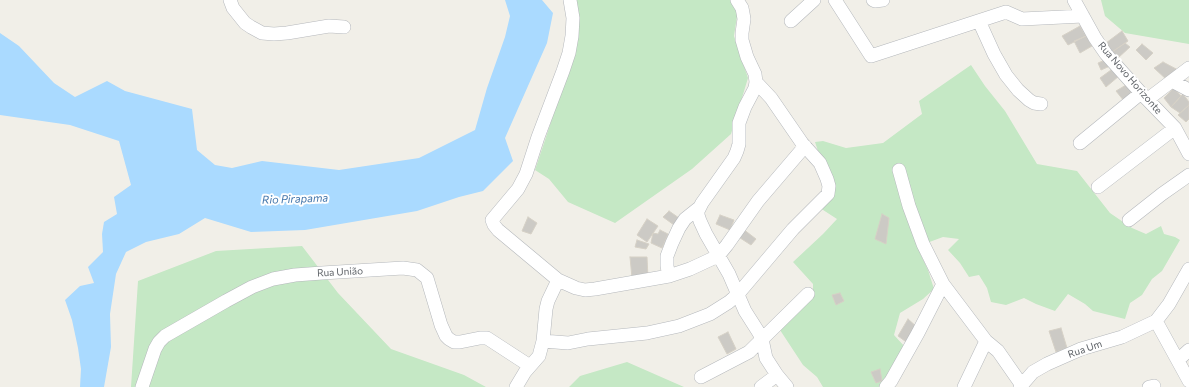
<!DOCTYPE html>
<html>
<head>
<meta charset="utf-8">
<style>
  body { margin:0 }
  canvas { display:block; background:#f1efe8 }
</style>
</head>
<body>
<canvas width="1189" height="387"></canvas>
<script>
const context = document.querySelector('canvas').getContext('2d');
context.lineJoin = 'round';
function paint(path, color) { context.fillStyle = color; context.fill(path, 'evenodd'); }
const poly = rows => new Path2D(rows.map(r => 'M' + r).join(''));
function trace(path, color, width, dash) { context.strokeStyle = color; context.lineWidth = width; context.lineCap = dash ? 'butt' : 'round'; context.setLineDash(dash || []); context.stroke(path); }
function drawText(font, color, halo, rows, align = 'center') {
  context.font = font + ' Commissioner,sans-serif'; context.lineWidth = 4; context.setLineDash([]); context.textBaseline = 'middle'; context.strokeStyle = halo; context.fillStyle = color; for (const [text, x, y, turn = 0] of rows) {
    context.save(); context.translate(x, y); context.rotate((+turn || 0) * Math.PI / 180); context.textAlign = isNaN(turn) ? turn : align; if (halo) context.strokeText(text, 0, 0); context.fillText(text, 0, 0); context.restore();
  }
}
paint(poly([
  [572,0,736,0,739,3,734,36,748,78,731,134,692,169,615,223,568,202,549,179,535,170,551,122],
  [1101,0,1189,0,1189,44,1125,33,1105,16],
  [971,65,985,86,1005,111,1037,164,1077,171,1110,213,1132,228,1146,234,1161,226,1164,234,1175,237,1180,240,1162,271,1152,279,1142,295,1130,303,1125,319,1093,311,1085,304,1068,294,1055,311,1036,304,1024,298,1006,305,991,302,987,288,979,275,969,277,960,263,948,250,959,239,943,237,924,244,920,253,928,270,934,289,923,299,900,313,894,335,905,347,891,374,880,387,823,387,817,377,803,365,780,330,813,298,813,284,793,262,823,234,837,219,820,208,832,193,815,142,823,141,846,148,883,143,922,114,919,101],
  [302,246,338,293,391,349,464,375,486,387,131,387,138,281,216,251],
  [627,362,684,387,569,387,580,376]
]), '#c5e8c5');
paint(poly([
  [505,0,542,0,553,13,547,43,505,138,513,161,483,191,459,197,417,211,305,230,251,232,205,218,179,234,146,242,126,252,116,274,110,314,111,347,104,387,80,387,81,369,78,348,72,320,65,300,80,286,94,283,88,267,103,252,102,234,104,222,117,214,114,197,131,185,119,141,70,125,0,115,0,33,19,46,54,83,75,97,107,81,125,91,192,109,197,150,215,165,232,168,262,161,339,170,419,158,475,130,487,88,505,37,510,16]
]), '#aadaff');
const building = poly([
  [1080,26,1086,36,1068,45,1062,36,1080,26],
  [1122,31,1128,41,1112,52,1106,43,1122,31],
  [1086,36,1092,46,1080,53,1074,41,1086,36],
  [1125,43,1130,47,1118,58,1112,52,1125,43],
  [1142,44,1153,53,1146,60,1136,50,1142,44],
  [1105,60,1110,66,1101,70,1098,63,1105,60],
  [1163,62,1178,70,1167,80,1154,68,1163,62],
  [1111,70,1119,76,1106,87,1100,78,1111,70],
  [1126,85,1133,93,1124,101,1116,91,1126,85],
  [1174,88,1181,96,1171,107,1164,98,1174,88],
  [1183,94,1189,102,1189,105,1180,113,1171,107,1183,94],
  [1189,105,1189,119,1186,122,1178,115,1189,105],
  [669,211,679,218,674,225,663,217,669,211],
  [882,214,889,218,886,244,875,239,882,214],
  [720,215,734,220,730,230,716,224,720,215],
  [528,217,537,223,531,234,522,231,528,217],
  [647,219,658,226,647,242,637,235,647,219],
  [743,229,756,239,751,245,737,236,743,229],
  [660,230,668,234,662,248,651,243,653,233,658,234,660,230],
  [637,240,649,244,646,249,635,247,637,240],
  [630,257,647,257,648,278,632,278,630,257],
  [840,293,844,301,836,305,832,295,840,293],
  [908,319,918,328,909,344,898,336,908,319],
  [1061,328,1067,348,1056,352,1049,331,1061,328],
  [728,332,736,349,727,354,718,337,728,332],
  [880,369,882,381,876,383,871,372,880,369]
]);
paint(building, '#cccac5');
trace(building, '#d6d1c6', 1);
const minor = poly([
  [230,0,233,8,245,23,251,27,262,33,274,34,287,33,329,26,344,27],
  [570,0,573,18,572,36,569,53,563,71,538,137,526,174,518,189,492,220,494,225,498,230,558,280,576,288,585,290,595,289,669,276,690,269,718,256,727,245,758,201,805,146],
  [737,0,742,8,743,13,744,19,742,33,742,40,747,57,755,74,756,82,755,88,745,107,739,123,739,144,737,151,734,158,702,203,698,211,698,215,700,221,706,234,729,274,745,311,759,333,762,339,766,358,777,375,787,387],
  [835,0,871,56,1006,12,1022,19,1083,16],
  [873,0,875,1,883,0],
  [1074,0,1095,38,1106,54,1141,93,1175,128,1189,154],
  [791,21,814,0],
  [979,21,994,54,1006,75,1018,90,1029,100,1034,103,1041,104],
  [1172,81,1189,90],
  [1148,99,1189,68],
  [1080,143,1141,93],
  [899,170,909,206,923,244,943,284,986,341,998,351,1021,384],
  [1098,187,1175,128],
  [1129,220,1162,194,1189,175],
  [669,276,667,266,667,256,672,243,679,228,685,219,700,207],
  [1156,321,1189,381],
  [543,341,568,343,588,339,647,333,679,326,710,314,729,302,738,294,793,229,828,194,829,186,827,179,820,163,802,143,771,98,756,82],
  [1178,360,1189,350],
  [701,377,749,352,808,294],
  [142,387,155,349,159,342,165,336,226,301,252,287,273,279,295,275,322,273,403,268,417,270,427,278,441,325,446,336,449,339,454,342,460,342,480,338,487,338,530,366],
  [516,387,525,372,539,356,543,341,546,309,548,301,558,280],
  [761,387,777,375],
  [886,387,891,381,918,333,943,284],
  [964,387,986,341],
  [1020,387,1033,372,1047,364,1081,349,1122,337,1156,321,1169,304,1189,269],
  [1149,387,1154,386]
]);
trace(minor, '#b5b8bc', 14);
trace(minor, '#fff', 13);
drawText('10px', '#5f6368', '#fff', [
  ["Rua Novo Horizonte",1130,78,49],
  ["Rua União",340,272,-3],
  ["Rua Um",1085,349,-19]
]);
drawText('italic 11px', '#4174aa', '#fff', [
  ["Rio Pirapama",295,199,-2]
]);
</script>
</body>
</html>
